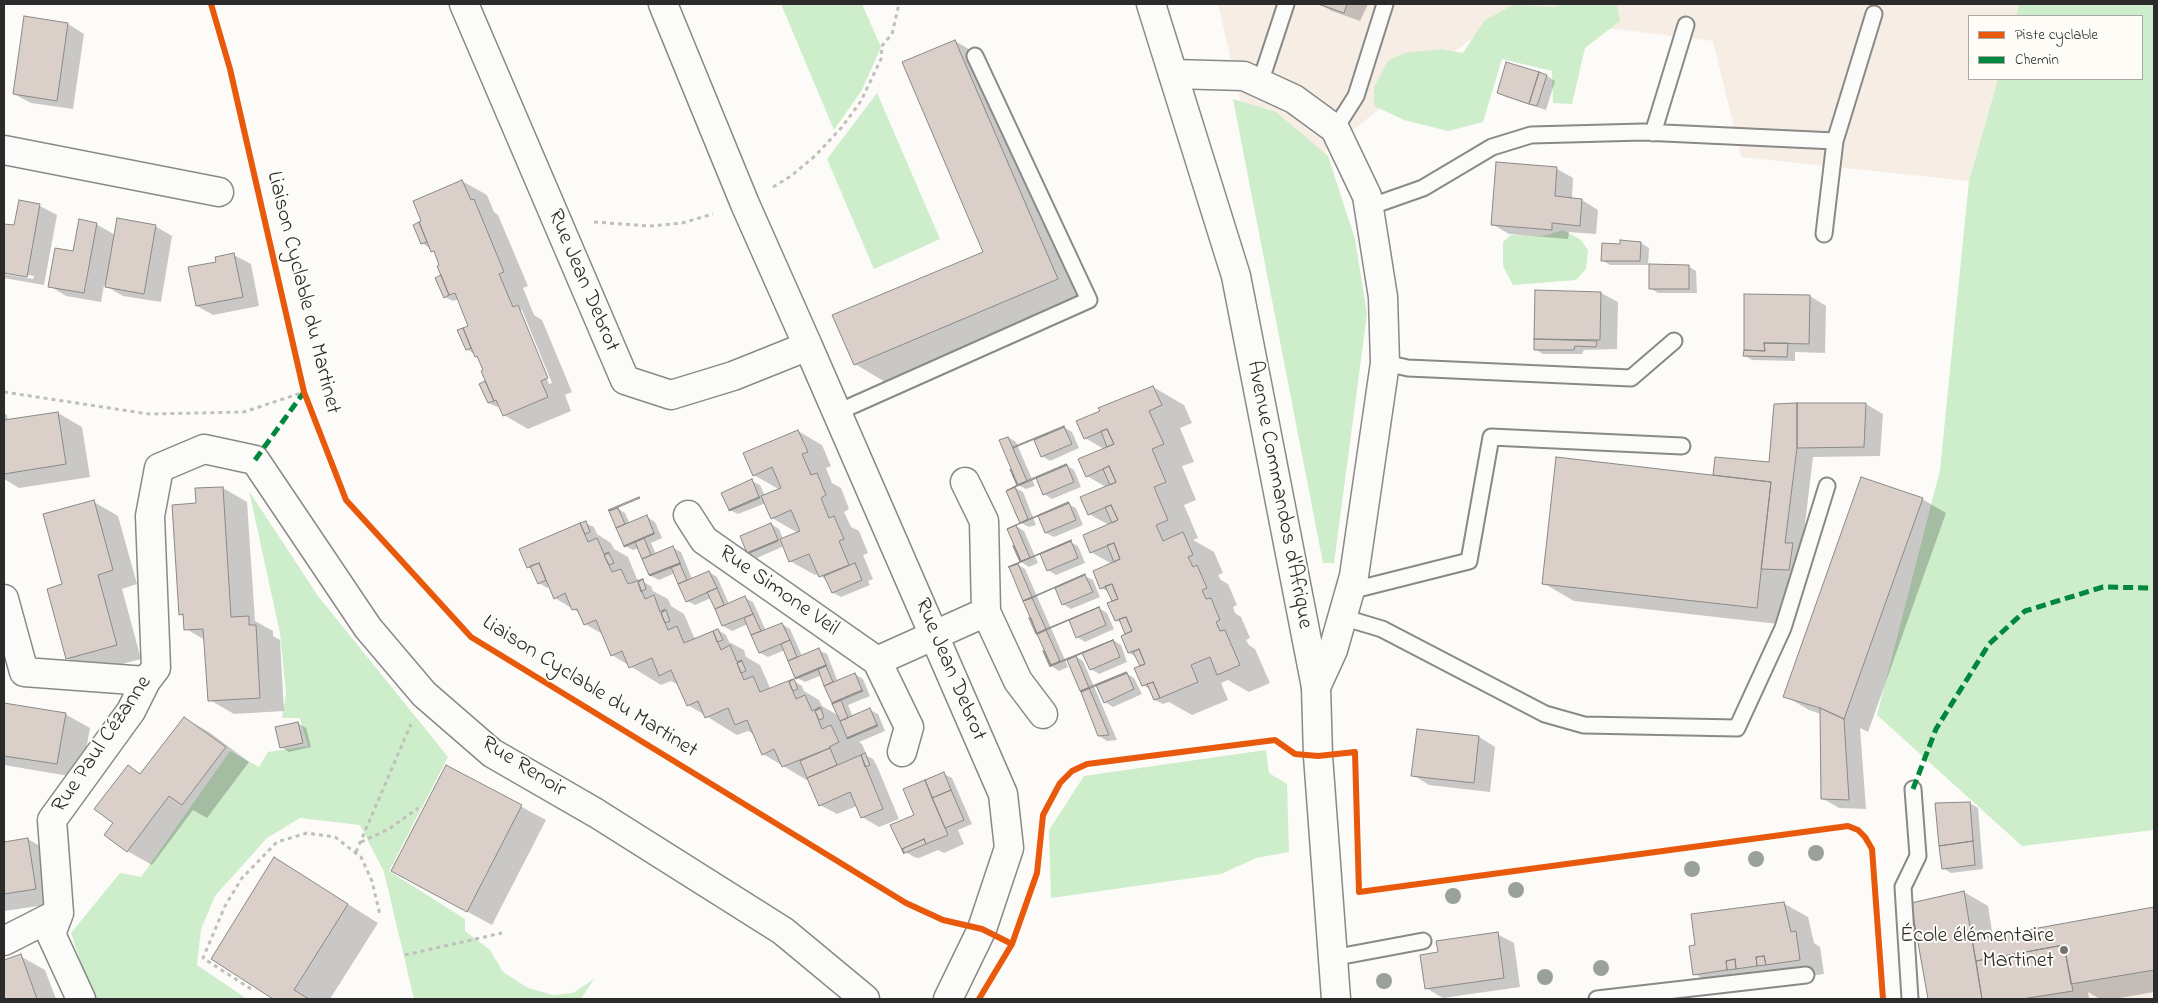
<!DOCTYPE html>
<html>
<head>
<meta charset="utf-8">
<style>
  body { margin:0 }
  #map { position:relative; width:2158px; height:1003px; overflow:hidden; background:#fcfbf8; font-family:"Indie Flower",sans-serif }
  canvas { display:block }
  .frame { position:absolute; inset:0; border:5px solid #2b2b2b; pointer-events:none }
  .legend { position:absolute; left:1968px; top:15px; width:175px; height:65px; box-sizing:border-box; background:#fdfcf7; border:1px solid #a9a8a5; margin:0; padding:6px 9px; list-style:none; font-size:15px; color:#2b2b2b }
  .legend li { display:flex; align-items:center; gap:10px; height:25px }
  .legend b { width:25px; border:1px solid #a9a8a5 }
</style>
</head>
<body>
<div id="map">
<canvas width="2158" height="1003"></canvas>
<div class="frame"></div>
<ul class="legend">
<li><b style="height:6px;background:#e8590c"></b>Piste cyclable</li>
<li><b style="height:6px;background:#00873e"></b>Chemin</li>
</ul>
</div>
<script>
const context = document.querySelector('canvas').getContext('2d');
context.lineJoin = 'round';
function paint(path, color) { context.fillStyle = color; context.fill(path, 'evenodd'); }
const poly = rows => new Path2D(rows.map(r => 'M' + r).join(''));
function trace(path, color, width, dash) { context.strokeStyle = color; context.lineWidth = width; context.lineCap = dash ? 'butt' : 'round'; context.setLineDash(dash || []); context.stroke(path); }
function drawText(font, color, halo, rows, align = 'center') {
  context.font = font + ' "Indie Flower",sans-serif'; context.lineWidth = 4; context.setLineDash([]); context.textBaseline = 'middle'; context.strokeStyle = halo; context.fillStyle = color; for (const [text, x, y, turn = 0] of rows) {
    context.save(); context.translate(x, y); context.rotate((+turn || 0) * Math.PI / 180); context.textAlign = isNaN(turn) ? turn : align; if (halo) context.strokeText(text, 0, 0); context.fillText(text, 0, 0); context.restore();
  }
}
paint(poly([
  [1218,4,2019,4,2016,16,1969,16,1969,79,1998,79,1969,181,1741,157,1713,41,1502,15,1263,199],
  [2154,907,2154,999,1982,999,1972,940]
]), '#f6ede5');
paint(poly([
  [781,4,862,4,881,47,862,90,834,130],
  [1563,4,1617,4,1620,21,1585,48,1572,104,1553,103,1552,71,1502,59,1483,122,1448,131,1404,120,1374,106,1374,87,1388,61,1404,53,1441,49,1463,53,1484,21,1513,5,1555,7],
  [2019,4,2154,4,2154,830,2022,846,1877,715,1940,470,1969,181,1998,79,2142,79,2142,16,2016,16],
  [877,93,940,239,874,269,827,159],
  [1233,99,1276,112,1328,156,1355,239,1367,314,1334,563,1323,563],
  [1563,230,1581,240,1588,250,1586,269,1576,280,1513,285,1503,266,1503,242,1511,235,1543,236],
  [249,491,318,596,448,757,389,871,465,919,465,931,490,950,503,972,528,988,553,995,573,993,594,979,581,999,414,999,384,872,360,825,300,818,267,838,215,896,201,929,197,965,247,999,93,999,71,933,120,873,141,877,230,751,259,767,268,752,308,746,300,718,282,718,286,693,280,633],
  [1266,750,1269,773,1287,784,1289,852,1256,858,1221,874,1051,898,1049,830,1084,776]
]), '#cdedcb');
paint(poly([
  [1319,4,1368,4,1360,21,1332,11],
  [68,24,84,34,73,109,31,103,14,94],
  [955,41,986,59,1088,296,885,382,855,364,984,252],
  [1507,64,1547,76,1555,81,1546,110,1506,97,1498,93],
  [1557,169,1573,178,1572,199,1582,200,1598,210,1596,234,1569,232,1568,239,1509,234,1492,224],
  [462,181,487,195,494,212,498,215,528,286,523,288,534,315,542,320,572,392,565,395,571,411,528,429,504,415,500,406,497,407,489,403,485,383,488,385,479,358,467,349,459,331,470,326,458,299,453,301,445,297,441,265,436,253,422,243,423,222],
  [519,310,522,310,552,383,549,384],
  [20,202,40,206,57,215,44,285,4,278,4,274,33,279,34,276,4,271,4,225,15,227],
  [96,224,115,235,155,226,172,236,161,302,123,296,104,285,101,302,66,296,50,286],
  [1641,243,1649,248,1648,265,1610,265,1602,260],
  [234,255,251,264,259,306,213,315,197,306,217,263],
  [1688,266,1696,271,1697,293,1658,293,1650,288],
  [1537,291,1601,293,1618,302,1617,349,1584,350,1582,354,1543,354,1535,349],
  [1810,296,1826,306,1825,353,1795,352,1795,361,1752,360,1744,355],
  [1153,387,1184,405,1192,423,1180,428,1194,462,1182,466,1196,500,1184,505,1198,538,1193,540,1214,552,1223,573,1218,575,1221,580,1228,584,1237,605,1233,607,1235,613,1241,617,1250,638,1246,640,1249,645,1255,649,1270,683,1249,692,1228,680,1221,683,1228,700,1192,715,1169,702,1163,704,1155,700,1151,690,1143,685,1141,667,1137,657,1129,653,1122,636,1127,634,1123,624,1116,620,1115,601,1109,592,1101,588,1112,564,1091,552,1109,525,1089,514,1106,487,1087,476,1104,449,1085,438],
  [1866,404,1883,414,1880,456,1813,457,1802,549,1787,625,1574,601,1543,583,1714,476,1716,458,1770,463,1775,405],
  [4,413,7,415,8,421,58,413,82,427,90,477,19,488,4,479],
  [1064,427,1072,432,1079,448,1050,461,1042,456,1035,439],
  [798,431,822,445,831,466,826,468,832,483,841,488,849,509,844,512,851,527,859,531,868,553,863,555,873,579,868,581,870,585,841,597,833,593,827,581,819,574,815,575,790,561,784,546,757,558,749,553,771,524,779,529,783,539,798,533,772,518,766,503,738,514,730,510,752,481,760,485,765,496,780,490,754,475],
  [1008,437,1016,442,1035,486,1026,489,1018,485],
  [1066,465,1074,470,1081,487,1052,499,1044,494],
  [1014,487,1023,492,1036,525,1029,527,1021,523,1016,516,1007,490],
  [223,488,247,502,255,621,273,631,273,636,280,640,284,711,234,714,210,700,205,640,186,629,185,617,180,614,197,504],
  [1922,499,1946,513,1868,732,1860,728,1866,809,1839,808,1822,798,1821,714,1809,710,1785,696],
  [94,502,118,516,137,584,122,589,141,659,92,672,67,658,64,585],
  [1068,504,1076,508,1083,525,1054,537,1046,533,1039,516],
  [617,508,625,513,630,524,647,517,655,522,662,538,651,543,656,554,672,547,681,552,692,579,709,572,717,577,729,604,745,598,753,602,766,631,782,624,790,629,802,656,818,650,827,654,838,682,855,674,863,679,870,696,848,705,853,717,870,710,878,714,885,731,859,742,862,744,867,756,873,759,877,766,899,819,879,827,862,817,857,806,837,814,820,805,810,782,763,754,755,735,748,731,737,735,688,705,680,686,671,681,661,685,612,655,604,635,585,624,581,614,555,598,550,586,547,588,539,583,533,570,528,567,521,550,585,523,594,527,597,534,611,543,614,549,628,557,637,579,651,586,653,591,668,599,671,606,684,614,694,637,697,639,718,630,726,635,729,642,744,650,746,657,760,665,770,688,772,689,794,681,802,686,804,691,819,700,822,706,839,716,822,675,805,682,797,678,785,650,768,657,760,653,748,624,732,631,723,626,711,598,695,605,687,601,675,573,659,580,651,576,639,548,633,550,625,546,610,511],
  [1016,526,1024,531,1038,563,1029,567,1021,562,1009,529],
  [1070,542,1078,546,1085,563,1056,575,1048,570],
  [1017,564,1025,569,1068,667,1059,671,1051,666,1010,567],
  [1084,576,1093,580,1100,597,1071,609,1063,604],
  [1099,608,1107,613,1114,629,1085,642,1077,637],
  [1113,640,1121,645,1127,662,1099,674,1091,669],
  [1075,656,1083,661,1117,740,1107,741,1099,736,1068,659],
  [1126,673,1134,678,1142,694,1113,707,1105,702],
  [4,704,65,714,90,728,81,778,4,765],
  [184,718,209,732,249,762,207,818,193,810,152,865,127,851,115,823,128,767,142,775],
  [298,723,306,728,311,747,289,752,281,747],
  [1479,737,1495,747,1490,792,1429,785,1413,775],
  [447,767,546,820,492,925,392,871],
  [944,774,952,778,972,824,958,830,964,844,944,853,938,850,919,858,914,857,906,852,915,816],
  [1970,803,1978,808,1983,869,1951,873,1943,868],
  [28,839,52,853,60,903,4,911,4,843],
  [305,877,378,923,330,999,276,999,213,958],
  [1964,892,1988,906,1993,937,2154,909,2154,992,2114,999,2100,999,2088,992,2089,999,1929,999,1913,904],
  [1783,903,1808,917,1814,943,1820,947,1824,974,1719,988,1695,974],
  [1497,934,1514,943,1520,987,1443,998,1426,988,1439,953],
  [20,956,45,970,56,999,4,999,4,962]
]), '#0003');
const building = poly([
  [1318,4,1347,4,1344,13,1318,4],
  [24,16,68,23,57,101,13,94,24,16],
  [955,40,1058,279,854,365,832,315,983,252,902,62,955,40],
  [1506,62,1539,72,1529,104,1497,93,1506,62],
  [1539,72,1547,75,1537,106,1529,104,1539,72],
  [1496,162,1557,167,1555,196,1582,199,1580,226,1552,223,1552,230,1491,225,1496,162],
  [462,180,471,200,474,199,504,272,499,274,513,307,518,305,548,378,541,381,548,397,503,416,496,400,494,401,481,371,483,370,477,356,475,357,463,328,468,326,455,293,449,295,437,266,439,265,434,251,431,252,419,222,421,221,413,201,462,180],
  [19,200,40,204,27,277,4,273,4,224,14,225,19,200],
  [117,218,156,225,144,294,105,287,117,218],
  [79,219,97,223,84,293,48,287,55,248,73,251,79,219],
  [419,222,427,242,421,244,413,225,419,222],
  [1620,240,1641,242,1640,261,1601,261,1602,243,1620,244,1620,240],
  [234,253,243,297,196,306,188,267,216,262,215,257,234,253],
  [1649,264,1689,265,1689,289,1649,289,1649,264],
  [441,275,449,295,444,298,435,278,441,275],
  [1535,290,1601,292,1600,340,1534,339,1535,290],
  [1744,294,1810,295,1809,344,1764,343,1765,351,1744,350,1744,294],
  [463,328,471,348,466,350,457,330,463,328],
  [1534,339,1597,341,1596,347,1575,346,1574,350,1534,350,1534,339],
  [1764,343,1788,343,1787,357,1743,356,1744,350,1765,351,1764,343],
  [485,381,494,401,488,403,479,384,485,381],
  [1153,386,1162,405,1149,411,1164,444,1152,449,1166,482,1154,487,1168,520,1156,525,1163,541,1183,532,1193,555,1188,557,1193,567,1197,565,1207,588,1202,590,1206,599,1211,598,1220,620,1216,622,1220,631,1225,630,1240,665,1217,675,1210,657,1191,665,1198,682,1160,698,1153,682,1142,686,1134,668,1145,664,1139,649,1128,653,1121,636,1132,631,1126,617,1115,621,1107,603,1118,599,1112,584,1100,589,1093,571,1120,559,1114,543,1090,553,1083,535,1118,520,1111,505,1088,515,1080,497,1116,482,1109,466,1086,477,1078,459,1114,444,1107,429,1084,439,1076,421,1100,411,1098,408,1153,386],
  [1797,403,1866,403,1864,447,1797,448,1797,403],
  [1797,403,1797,448,1785,543,1793,543,1789,570,1761,569,1771,482,1713,475,1715,457,1769,462,1774,404,1797,403],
  [58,412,66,464,4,474,4,420,58,412],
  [1064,426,1064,427,1013,448,1013,447,1064,426],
  [1064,427,1072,444,1041,457,1034,440,1064,427],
  [1107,429,1114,444,1107,447,1101,431,1107,429],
  [798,430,808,452,802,454,811,475,817,473,826,495,821,498,829,518,834,516,844,539,839,541,849,565,819,577,809,554,789,562,780,539,800,531,791,510,771,519,761,496,781,488,772,467,753,476,743,453,798,430],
  [1008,437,1027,481,1018,485,999,440,1008,437],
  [1556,457,1771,482,1757,608,1542,584,1556,457],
  [1066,464,1067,465,1006,491,1017,485,1010,469,1017,485,1066,464],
  [1067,465,1074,482,1043,495,1036,478,1067,465],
  [1109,466,1116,482,1110,485,1103,469,1109,466],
  [1861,477,1923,498,1844,719,1820,708,1783,697,1861,477],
  [752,479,759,497,729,510,721,493,752,479],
  [223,487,231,617,249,616,249,625,256,625,260,698,208,701,203,629,184,630,183,614,179,615,172,505,196,503,195,488,223,487],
  [1015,487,1028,519,1020,523,1006,491,1015,487],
  [639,497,640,498,609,511,608,510,639,497],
  [759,497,760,498,729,511,729,510,759,497],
  [94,500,113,570,98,575,117,645,66,659,47,589,62,584,43,514,94,500],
  [1068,502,1069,503,1007,529,1018,524,1068,502],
  [1069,503,1076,520,1045,533,1038,516,1069,503],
  [1111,505,1118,520,1112,523,1105,507,1111,505],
  [618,508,625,524,616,528,609,511,618,508],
  [647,515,654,533,624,546,616,528,647,515],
  [586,521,590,532,585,534,580,523,586,521],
  [580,523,588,542,597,538,604,554,609,552,604,555,612,572,621,569,628,584,643,579,638,582,645,599,654,595,660,612,665,609,661,613,668,630,677,626,684,643,713,631,721,650,730,645,737,662,742,660,737,663,744,680,753,676,760,692,793,679,789,682,796,699,805,695,812,711,820,707,815,711,822,729,831,725,839,742,829,747,830,748,782,767,774,749,762,755,747,720,735,725,728,708,705,718,698,701,687,706,671,670,659,676,652,658,629,668,622,651,611,656,596,620,584,625,577,609,572,610,565,593,554,599,539,563,527,568,519,549,580,523],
  [771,523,778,540,747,553,740,536,771,523],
  [1016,525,1030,558,1021,561,1007,529,1016,525],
  [654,533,654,534,624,547,624,546,654,533],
  [644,538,651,555,642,559,635,542,644,538],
  [778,540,778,541,747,554,747,553,778,540],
  [1071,540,1071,541,1009,567,1008,567,1071,540],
  [1071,541,1078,558,1047,571,1040,554,1071,541],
  [1114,543,1120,559,1114,562,1107,545,1114,543],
  [673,546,680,563,649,575,642,559,673,546],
  [1013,546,1014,546,1021,561,1020,562,1013,546],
  [609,553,614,563,609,565,604,555,609,553],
  [539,563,546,580,538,584,530,566,539,563],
  [680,563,680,564,650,576,649,575,680,563],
  [855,563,862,580,832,593,824,576,855,563],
  [680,564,687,580,678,584,671,567,680,564],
  [1018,564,1032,597,1023,601,1009,567,1018,564],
  [709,571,717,588,686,602,678,584,709,571],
  [1085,574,1032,598,1023,601,1032,597,1085,574],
  [1085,575,1093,592,1062,605,1055,588,1085,575],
  [643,579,646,589,641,592,638,582,643,579],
  [1112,584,1118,599,1112,601,1105,586,1112,584],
  [717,588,724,605,715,609,707,592,717,588],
  [745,596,753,614,722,626,715,609,745,596],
  [1032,598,1046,629,1037,633,1023,601,1032,598],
  [1099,607,1106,625,1076,638,1069,620,1099,607],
  [1099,607,1037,634,1046,629,1099,607],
  [666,610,670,621,665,623,661,613,666,610],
  [753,614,761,631,751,635,744,618,753,614],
  [1126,617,1132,631,1125,634,1119,619,1126,617],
  [1029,618,1031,618,1037,634,1036,634,1029,618],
  [782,623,790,640,759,653,751,635,782,623],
  [718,629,723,640,717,642,713,631,718,629],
  [1046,630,1060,661,1051,665,1037,634,1046,630],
  [790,640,797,657,788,661,781,644,790,640],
  [1113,640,1120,657,1090,670,1082,653,1113,640],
  [1113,640,1076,656,1051,666,1051,665,1113,640],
  [819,648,826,665,795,678,788,661,819,648],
  [1139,649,1145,664,1140,666,1133,652,1139,649],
  [1043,651,1044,651,1051,666,1050,667,1043,651],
  [1076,656,1089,688,1080,691,1067,660,1076,656],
  [742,661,746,671,741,673,737,663,742,661],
  [826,665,826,666,796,679,795,678,826,665],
  [826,666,833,682,824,686,818,669,826,666],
  [1126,672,1127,673,1081,692,1080,691,1126,672],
  [855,673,862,690,832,703,824,686,855,673],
  [1127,673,1134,689,1104,703,1096,685,1127,673],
  [794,679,798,689,793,691,789,682,794,679],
  [1153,682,1160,698,1154,700,1147,684,1153,682],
  [1089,688,1109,735,1098,736,1081,692,1089,688],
  [862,690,863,691,832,704,832,703,862,690],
  [841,700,848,718,840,721,832,704,841,700],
  [4,703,66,713,57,764,4,756,4,703],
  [821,708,824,718,819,720,815,711,821,708],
  [870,708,877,725,847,738,840,721,870,708],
  [1820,708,1844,719,1849,800,1821,799,1820,708],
  [184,717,226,747,182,805,169,796,127,852,104,835,113,823,94,809,128,765,140,774,184,717],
  [298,722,303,743,280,748,275,727,298,722],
  [877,725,878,726,847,739,847,738,877,725],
  [1417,729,1479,736,1474,783,1411,776,1417,729],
  [830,748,837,765,807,778,800,761,830,748],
  [865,753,870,765,865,767,861,755,865,753],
  [861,755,883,809,861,818,850,792,819,806,807,778,861,755],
  [446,765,522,805,467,912,391,871,446,765],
  [944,772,951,790,932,798,925,780,944,772],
  [925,780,948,835,926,844,924,839,902,849,904,854,890,825,914,815,903,789,925,780],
  [951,790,964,820,945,828,932,798,951,790],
  [1970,802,1973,841,1939,846,1935,803,1970,802],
  [28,838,36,889,4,894,4,842,28,838],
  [924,839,926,844,905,853,902,849,924,839],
  [1973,841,1975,865,1942,869,1939,846,1973,841],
  [274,857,348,904,294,990,309,999,273,999,211,959,274,857],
  [1964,891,1982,999,1928,999,1911,903,1964,891],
  [1784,902,1791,932,1796,931,1800,960,1766,965,1764,956,1756,957,1757,966,1736,969,1735,959,1726,961,1727,970,1693,975,1689,946,1695,945,1691,914,1784,902],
  [2154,907,2154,970,2071,984,2064,945,1976,961,1972,940,2154,907],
  [1498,932,1504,978,1425,989,1420,955,1438,952,1436,941,1498,932],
  [2064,945,2073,991,2022,999,1982,999,1976,961,2064,945],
  [21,954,37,999,4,999,4,960,21,954],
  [1764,956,1766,965,1757,966,1756,957,1764,956],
  [1735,959,1736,969,1727,970,1726,961,1735,959]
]);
paint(building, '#dad0c9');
trace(building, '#898987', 1);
const service = poly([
  [1260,83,1286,4],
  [1335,129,1356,96,1385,4],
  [1653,133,1686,25],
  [1369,207,1423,188,1492,147,1531,135,1643,132,1835,141,1874,14],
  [1824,234,1835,141],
  [1385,363,1408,368,1631,378,1674,341],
  [838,412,1089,300,975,56],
  [1350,591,1469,561,1491,437,1682,446],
  [1342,617,1382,629,1545,714,1584,725,1737,728,1783,628,1827,486],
  [1332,958,1423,941],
  [1597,999,1806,975],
  [1910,999,1903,887,1918,856,1913,789]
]);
const minor = poly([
  [464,4,625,380,671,395,733,376,808,346,745,204,663,4],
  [1173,74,1244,76,1294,99,1335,129,1367,196,1383,297,1385,363,1354,576,1333,650,1316,687],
  [4,150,219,192],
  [808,346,1003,794,1009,848,982,929,948,999],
  [688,515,704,540,877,661,986,612,984,521,965,482],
  [4,599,24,672,146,681],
  [986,612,1018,681,1043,714],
  [877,661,909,727,902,752],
  [59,913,51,934,81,999],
  [4,941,59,913,52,820,131,711,146,681,156,668,150,516,159,468,204,449,255,460,368,628,424,694,492,753,596,813,783,931,865,999]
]);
const secondary = poly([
  [1151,4,1236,276,1316,687,1318,756,1336,999]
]);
trace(service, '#898987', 19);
trace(minor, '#898987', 31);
trace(secondary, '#898987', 31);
trace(poly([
  [773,187,791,176,815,156,842,127,861,101,882,57,881,47,892,34,899,4],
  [594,222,650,226,682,223,713,214],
  [4,392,149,414,244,412,304,392],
  [361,842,389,829,418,808],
  [356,852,411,724],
  [405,955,502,933],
  [251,989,203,958,225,906,242,878,277,842,307,833,335,837,361,857,372,881,380,915]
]), '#c0bfbc', 3, [4, 4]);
trace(service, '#fbfbf9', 15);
trace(minor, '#fbfbf9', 28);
trace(secondary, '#fbfbf9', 28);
trace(poly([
  [255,460,304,392],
  [1913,789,1936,729,1989,644,2025,611,2103,587,2154,588]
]), '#00873e', 5, [10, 5]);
trace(poly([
  [211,4,230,69,304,392,346,500,471,637,906,903,943,920,982,929,1012,944],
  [979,999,1012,944,1037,873,1043,815,1060,783,1072,771,1087,764,1275,740,1295,754,1318,756,1355,752,1359,892,1848,826,1858,830,1865,837,1872,849,1883,999]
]), '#e8590c', 6);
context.fillStyle = '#9aa198';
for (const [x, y] of [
  [1816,853],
  [1756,859],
  [1692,869],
  [1516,890],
  [1453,896],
  [1601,968],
  [1545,977],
  [1384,981]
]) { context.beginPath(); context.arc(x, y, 8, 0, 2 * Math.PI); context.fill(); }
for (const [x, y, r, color] of [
  [2064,950,5,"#747473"]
]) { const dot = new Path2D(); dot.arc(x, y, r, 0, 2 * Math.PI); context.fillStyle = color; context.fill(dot); trace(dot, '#fdfcf7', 2); }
drawText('22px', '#2b2b2b', '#fdfcf7', [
  ["Rue Jean Debrot",582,281,67],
  ["Liaison Cyclable du Martinet",302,293,76],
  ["Avenue Commandos d'Afrique",1278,495,79],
  ["Rue Simone Veil",778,592,35],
  ["Rue Jean Debrot",949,670,67],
  ["Liaison Cyclable du Martinet",589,688,32],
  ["Rue Paul Cézanne",103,745,-56],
  ["Rue Renoir",523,768,32]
]);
drawText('22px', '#2b2b2b', '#fdfcf7', [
  ["École élémentaire",2054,937],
  ["Martinet",2054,962]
], 'right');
</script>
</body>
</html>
